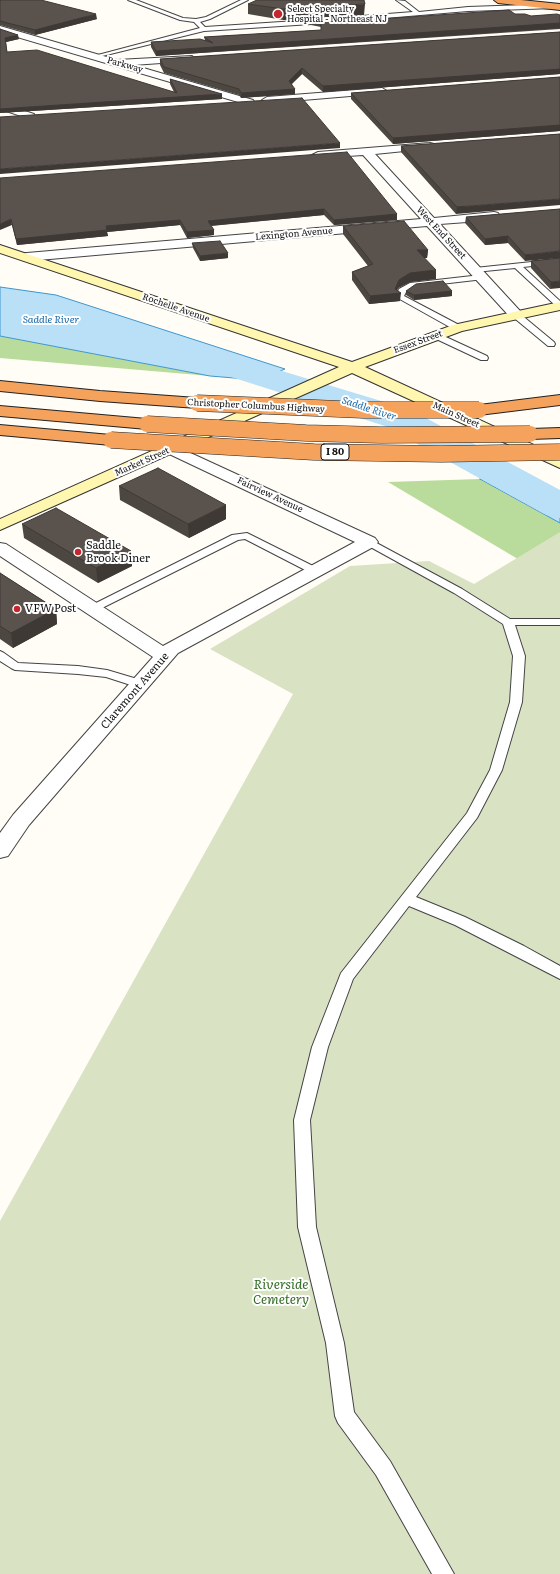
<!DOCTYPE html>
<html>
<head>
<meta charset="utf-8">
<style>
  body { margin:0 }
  canvas { display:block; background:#fffdf5 }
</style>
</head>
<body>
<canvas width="560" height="1574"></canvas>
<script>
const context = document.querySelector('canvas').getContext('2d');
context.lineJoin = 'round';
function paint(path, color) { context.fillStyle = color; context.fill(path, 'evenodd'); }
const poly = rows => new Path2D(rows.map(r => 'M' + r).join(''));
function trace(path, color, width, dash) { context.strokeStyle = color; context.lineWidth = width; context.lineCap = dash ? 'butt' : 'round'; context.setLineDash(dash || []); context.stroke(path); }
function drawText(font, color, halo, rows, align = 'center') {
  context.font = font + ' Literata,serif'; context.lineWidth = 4; context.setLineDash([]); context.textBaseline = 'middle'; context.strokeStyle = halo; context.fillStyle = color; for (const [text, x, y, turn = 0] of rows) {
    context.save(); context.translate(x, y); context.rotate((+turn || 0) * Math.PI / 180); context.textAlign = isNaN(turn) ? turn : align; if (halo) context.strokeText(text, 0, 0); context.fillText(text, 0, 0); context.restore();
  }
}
paint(poly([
  [0,336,210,376,0,358],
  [480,479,560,523,560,584,388,482]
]), '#b9dc9c');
paint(poly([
  [560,532,560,1574,0,1574,0,1221,293,694,210,649,350,566,429,561,474,584]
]), '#d9e3c4');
const water = poly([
  [0,287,56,295,285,369,258,380,210,376,0,336,0,287],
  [480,479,522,479,560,498,560,523,480,479]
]);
paint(water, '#b9e0f7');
trace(water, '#3f96cf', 1);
paint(poly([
  [196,345,411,410,560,490,560,518,546,515,385,426,184,362,179,355,184,348,196,345]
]), '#b9e0f7');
const lane = poly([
  [128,0,136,0,183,18,196,19,206,17,241,0,248,0,210,19,200,22,205,27,327,19,330,21,327,23,204,31,94,58,94,56,200,28,194,22,180,20,128,0],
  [396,0,405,1,419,12,468,7,555,4,558,6,555,8,468,11,349,21,346,19,349,17,413,12,396,0],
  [560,259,560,263,523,267,560,301,560,307,557,307,515,268,475,272,471,270,475,268,560,259],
  [481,275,484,275,484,279,415,287,406,292,404,296,461,326,462,328,461,330,455,330,396,297,399,289,410,283,481,275],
  [513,313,519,313,554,342,555,344,554,346,548,346,513,317,512,315,513,313],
  [435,332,487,356,488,358,487,360,481,360,432,337,431,335,432,333,435,332],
  [247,533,319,569,320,571,315,574,311,573,245,539,238,540,96,611,88,611,86,609,88,607,232,535,247,533],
  [369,539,462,589,510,619,560,619,560,625,515,625,525,656,522,702,502,770,477,818,416,897,465,917,524,946,560,966,560,979,455,925,409,906,353,979,328,1047,310,1120,316,1227,344,1343,354,1412,390,1461,454,1574,432,1574,376,1475,338,1423,335,1416,326,1343,298,1227,294,1120,312,1047,341,973,467,813,490,770,510,702,513,656,503,624,454,593,365,544,364,542,365,540,369,539],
  [0,651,4,653,18,663,78,666,107,670,144,681,146,684,144,687,140,688,106,677,78,674,15,670,11,668,0,661,0,651]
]);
const street = poly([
  [0,26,117,60,192,56,194,58,192,60,189,61,133,65,253,100,254,102,253,104,245,104,0,32,0,26],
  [382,88,387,91,386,93,267,103,262,100,267,97,382,88],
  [0,103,34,114,35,116,30,119,0,109,0,103],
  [430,143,434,144,436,146,434,148,375,154,434,218,494,212,498,213,500,216,498,219,494,220,440,224,521,312,523,315,521,318,516,319,511,318,427,226,27,261,22,260,21,257,22,254,27,253,421,219,363,155,318,158,312,155,318,152,430,143],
  [171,444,375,538,378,542,375,546,178,653,29,825,8,856,0,858,0,833,13,815,153,657,0,556,0,543,6,544,163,646,355,542,165,452,163,449,165,446,171,444]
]);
const secondary = poly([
  [0,245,352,362,453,325,560,302,560,310,462,331,365,367,560,457,560,468,352,373,0,530,0,519,339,367,0,253,0,245]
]);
const highway = poly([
  [494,0,521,0,560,4,560,10,498,3,494,0],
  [0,381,100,391,197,398,202,400,205,403,202,406,197,408,100,401,0,391,0,381],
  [560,395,560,405,479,415,473,413,471,410,473,407,479,405,560,395],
  [0,406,147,419,153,421,155,424,153,427,147,429,0,416,0,406],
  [0,425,111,435,117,437,119,440,117,443,111,445,0,435,0,425],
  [560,428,560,438,530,439,524,437,522,434,524,431,530,429,560,428]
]);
trace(lane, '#444', 2);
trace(street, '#444', 2);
trace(secondary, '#333', 2);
trace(highway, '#222', 2);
paint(lane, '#fff');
paint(street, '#fff');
paint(secondary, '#fff6b0');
paint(highway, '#f5a25d');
const highwayBridge = poly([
  [197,403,363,410,479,410],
  [147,424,306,433,381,435,530,434],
  [111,440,314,452,441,454,560,452]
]);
trace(highwayBridge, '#222', 17, []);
trace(highwayBridge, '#f5a25d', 16);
paint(poly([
  [0,0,97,19,35,35,0,25],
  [248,4,364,15,283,20,248,14],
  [515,14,531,16,560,15,560,29,156,56,151,47,151,42,205,40,204,37,321,30,321,27,311,25,311,20,366,20],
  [0,29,19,39,6,42,7,52,174,92,170,84,170,79,222,99,0,113],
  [560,32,560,74,323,92,302,74,292,84,295,94,241,98,239,95,164,73,160,65,160,59],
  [560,77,560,131,393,144,351,99,351,93],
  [560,134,456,214,401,152,401,146],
  [0,178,397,214,397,220,334,225,324,215,211,226,214,230,214,235,187,238,180,225,107,232,108,236,17,245],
  [560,209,525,261,508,243,485,245,465,223,466,217],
  [343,226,428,250,427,258,424,258,436,279,410,282,398,288,397,291,400,301,369,304,352,280,352,272,368,266,343,234],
  [192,243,228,258,200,261,193,248],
  [560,258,550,289,531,268,531,261],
  [406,291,452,291,452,296,414,300,406,295],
  [119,486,226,505,226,519,189,538,120,500],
  [22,524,131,551,132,566,98,583,24,538],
  [0,573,56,609,57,624,13,648,0,639]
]), '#4d4742');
paint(poly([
  [365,4,364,15,283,20,283,9],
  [96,14,97,19,35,35,35,30],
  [560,23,560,28,156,56,156,51],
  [18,35,19,39,6,42,5,38],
  [302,68,302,74,289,86,289,81],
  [560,69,560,74,323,92,323,86],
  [295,89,295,94,241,98,241,93],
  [222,94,222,99,0,113,0,109],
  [560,125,560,131,393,144,393,138],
  [340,143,340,148,0,174,0,169],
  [560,199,560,205,456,214,457,207],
  [324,209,324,215,208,226,208,221],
  [397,214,397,220,334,225,334,220],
  [11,219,12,225,0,230,0,224],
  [180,220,180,225,107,232,108,236,17,245,16,239,106,226],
  [214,230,214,235,187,238,187,232],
  [508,236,508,243,485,245,485,239],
  [417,250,428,250,427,258,417,258],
  [560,251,560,258,525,261,525,255],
  [228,253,228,258,200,261,200,256],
  [436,270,436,279,410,282,398,288,396,293,401,293,400,301,369,304,370,296,395,289,399,280,410,273],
  [560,281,560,288,550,289,551,282],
  [452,291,452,296,414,300,414,295],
  [226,505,226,519,189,538,188,524],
  [131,551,132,566,98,583,96,568],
  [56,609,57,624,13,648,11,633]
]), '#3f3936');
const building = poly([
  [0,0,41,0,96,14,35,30,0,21,0,0],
  [257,0,364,0,365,4,283,9,248,4,257,0],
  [509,10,515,14,525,14,531,16,557,14,560,15,560,23,156,51,151,42,200,39,213,43,204,37,321,30,321,22,311,20,366,16,366,20,509,10],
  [0,29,18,35,5,38,7,52,37,50,177,93,170,79,222,94,0,109,0,29],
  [560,32,560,69,323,86,302,68,289,81,295,89,241,93,239,89,164,67,160,59,560,32],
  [560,77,560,125,393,138,351,93,560,77],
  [302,98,340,143,0,169,0,117,302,98],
  [560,134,560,199,457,207,401,146,560,134],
  [347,152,397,214,334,220,324,209,208,221,214,230,187,232,180,220,106,226,107,230,16,239,11,219,0,224,0,178,347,152],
  [560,209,560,251,525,255,508,236,485,239,466,217,560,209],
  [404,221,428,250,417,250,436,270,410,273,399,280,395,289,401,293,370,296,352,272,373,264,343,226,404,221],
  [220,241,228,253,200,256,192,243,220,241],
  [560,258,560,281,551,282,531,261,560,258],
  [443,281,452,291,414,295,406,291,416,284,443,281],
  [158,468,226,505,188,524,119,486,158,468],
  [56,508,131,551,96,568,22,524,56,508],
  [0,573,56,609,11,633,0,626,0,573]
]);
paint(building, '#5a524d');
trace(building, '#3f3936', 1);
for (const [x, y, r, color] of [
  [278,14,5,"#c4262e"],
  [78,552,4,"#c4262e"],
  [17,609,4,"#c4262e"]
]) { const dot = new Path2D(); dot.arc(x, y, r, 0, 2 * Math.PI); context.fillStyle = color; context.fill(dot); trace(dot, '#fff', 1.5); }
drawText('9px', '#111', '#fff', [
  ["Select Specialty",287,9],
  ["Hospital - Northeast NJ",287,19]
], 'left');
drawText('9px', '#111', '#fff', [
  ["Parkway",125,65,16],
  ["West End Street",441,233,47],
  ["Lexington Avenue",294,234,-5],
  ["Rochelle Avenue",176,308,19],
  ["Essex Street",418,342,-20],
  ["Christopher Columbus Highway",256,406,3],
  ["Main Street",456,415,24],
  ["Market Street",142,462,-24],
  ["Fairview Avenue",270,495,25]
]);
drawText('italic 10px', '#1768a6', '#fff', [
  ["Saddle River",51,320],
  ["Saddle River",369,409,18]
]);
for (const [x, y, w] of [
  [335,452,28]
]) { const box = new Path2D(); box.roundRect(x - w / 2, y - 8, w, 16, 3); context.fillStyle = '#fff'; context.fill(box); trace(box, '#111', 1); }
drawText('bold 10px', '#111', null, [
  ["I 80",335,452]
]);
drawText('11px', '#111', '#fff', [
  ["Saddle",86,546],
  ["Brook Diner",86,559],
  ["VFW Post",25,609]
], 'left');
drawText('11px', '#111', '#fff', [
  ["Claremont Avenue",135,691,-49]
]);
drawText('italic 13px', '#2f6b1f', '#fff', [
  ["Riverside",281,1285],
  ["Cemetery",281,1300]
]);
</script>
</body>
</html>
